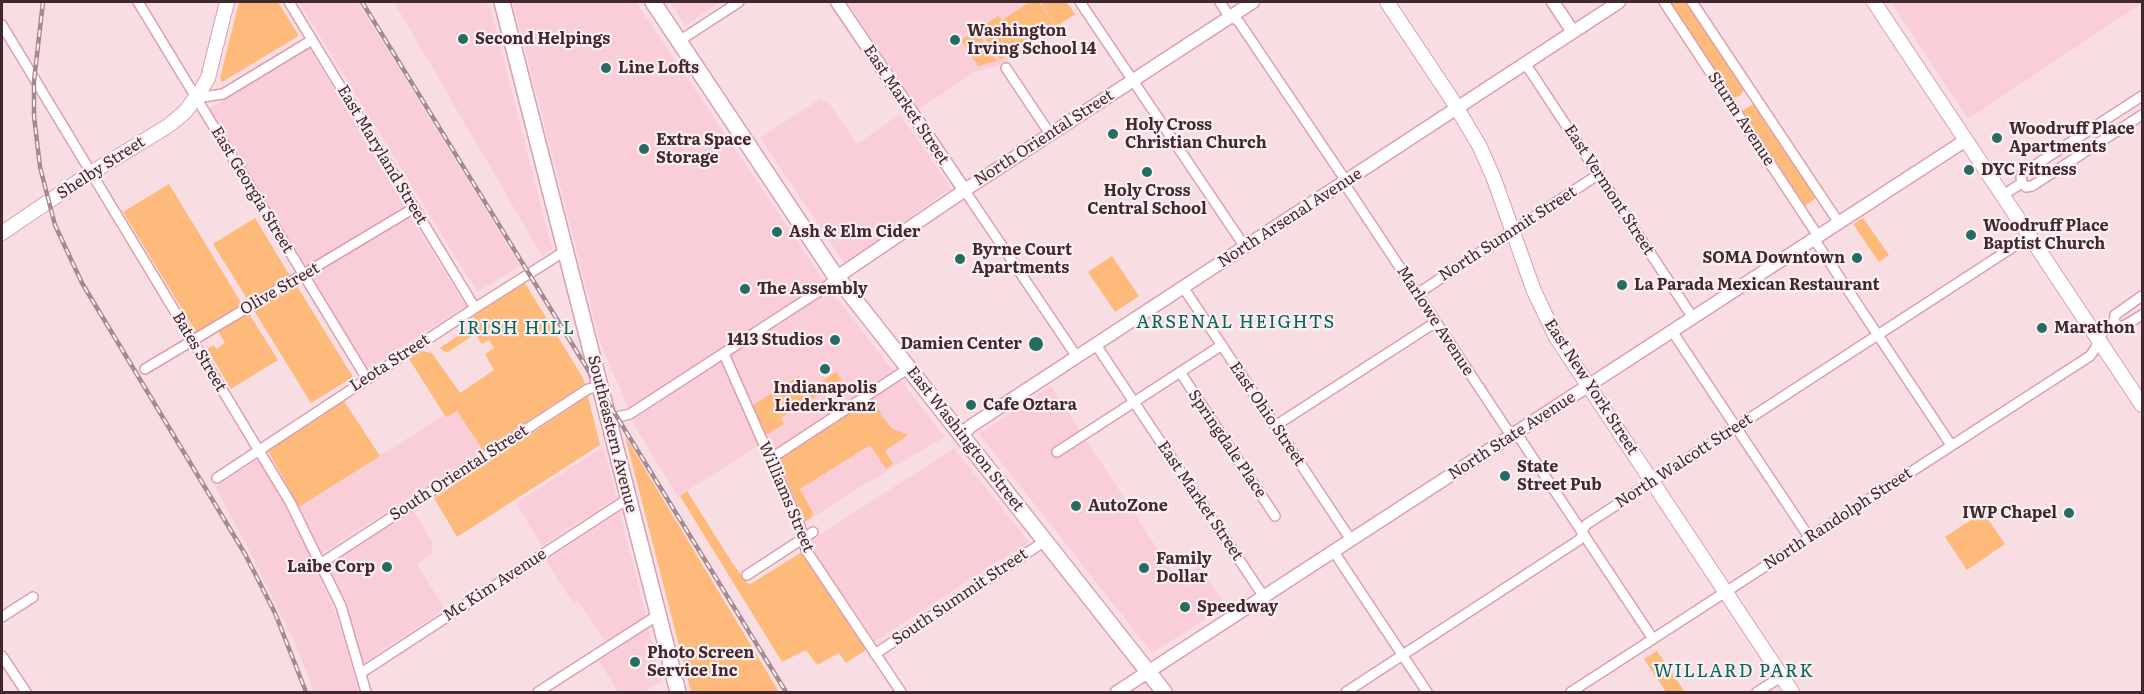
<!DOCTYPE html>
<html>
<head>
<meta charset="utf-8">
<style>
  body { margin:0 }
  #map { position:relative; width:2144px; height:694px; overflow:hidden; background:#f8dee3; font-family:Literata,serif }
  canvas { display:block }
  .frame { position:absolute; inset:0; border:3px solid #40282e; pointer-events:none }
</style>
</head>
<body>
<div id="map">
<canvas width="2144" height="694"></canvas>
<div class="frame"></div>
</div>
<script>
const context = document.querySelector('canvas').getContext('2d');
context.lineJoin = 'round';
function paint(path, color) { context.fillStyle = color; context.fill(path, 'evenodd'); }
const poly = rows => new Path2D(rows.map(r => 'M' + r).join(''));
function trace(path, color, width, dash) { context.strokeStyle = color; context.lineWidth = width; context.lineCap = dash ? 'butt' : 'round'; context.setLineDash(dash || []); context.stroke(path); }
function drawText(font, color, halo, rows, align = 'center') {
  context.font = font + ' Literata,serif'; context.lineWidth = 4.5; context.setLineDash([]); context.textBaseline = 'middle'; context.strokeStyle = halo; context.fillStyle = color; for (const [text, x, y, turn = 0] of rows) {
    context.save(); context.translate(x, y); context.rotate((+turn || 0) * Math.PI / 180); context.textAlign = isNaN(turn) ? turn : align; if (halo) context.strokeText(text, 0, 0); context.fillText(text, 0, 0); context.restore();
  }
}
paint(poly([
  [299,2,358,2,520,266,477,292],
  [394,2,489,2,552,249,542,256],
  [513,2,636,2,824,281,628,408,600,342],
  [670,2,720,2,685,26],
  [847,2,1067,2,1076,15,999,65,975,72,919,109],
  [1891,2,2142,2,2142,3,1968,119],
  [309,48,405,207,305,268,208,109],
  [821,98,829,103,857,144,900,114,952,190,945,192,845,264,760,138],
  [409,215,466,306,367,369,311,275],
  [830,290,945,437,857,489,795,529,759,445,678,497,632,421,754,338],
  [1051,386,1177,579,1199,565,1226,606,1152,653,979,434],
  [458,406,486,448,322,553,299,507],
  [603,447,617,497,542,546,516,503],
  [954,448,1029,542,875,641,810,546,810,541],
  [258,459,287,507,320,577,338,620,359,692,314,692,294,641,248,548,215,487],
  [413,510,432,541,432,553,417,564,445,609,363,663,346,604,327,564],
  [620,512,646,616,605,642,578,601,573,604,546,560],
  [648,627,662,681,643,692,618,692,598,660]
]), '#faced8');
paint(poly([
  [239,2,278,2,298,34,297,37,222,82,220,78],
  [1030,2,1039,2,1054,24,1000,60,979,29,998,16,1002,20],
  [1040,2,1066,2,1075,14,1056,26],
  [1670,2,1687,2,1744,89,1740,96,1733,98],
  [976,30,997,61,978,66,961,40],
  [1755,103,1817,197,1805,206,1742,111],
  [169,184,242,304,196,332,123,212],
  [255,218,290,276,249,302,213,244],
  [1863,218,1889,255,1879,262,1853,224],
  [1112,256,1139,296,1115,312,1088,272],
  [295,283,353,377,311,403,253,309],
  [525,283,583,378,585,384,483,450,457,411,446,417,409,359,422,351,432,353,460,393,494,370,485,354,494,348,489,340,482,344,475,334,448,352,443,351,440,348,477,323,473,316],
  [248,312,278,360,231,389,207,349,214,345,216,349,225,343,218,331],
  [836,372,842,380,781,418,784,424,766,435,753,405,799,376,809,390],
  [588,396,600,445,457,537,434,498],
  [873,396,881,415,891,428,908,435,885,451,893,464,886,469,870,445,800,489,813,513,812,517,805,522,778,459],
  [344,401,380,456,299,507,268,451],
  [625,436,779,692,691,692],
  [687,491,733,564,749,585,802,552,866,650,846,663,839,653,817,665,806,650,782,662,680,496],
  [1983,512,2005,544,1967,570,1945,537],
  [1657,651,1685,692,1666,692,1644,659]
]), '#feba7b');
const minor = poly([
  [138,2,367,379],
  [289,2,475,308],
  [1080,2,1245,247],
  [1220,2,1227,13,1239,22,1344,178,1346,186,1506,428,1521,440,1653,639],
  [1664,2,1818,236],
  [1692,2,1839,223],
  [2,25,290,502,341,606,366,692],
  [679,41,739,2],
  [1525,63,1693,318],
  [1006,68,1050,134],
  [196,98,223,94,312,40],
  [2022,183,2021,177,2023,173,2142,96],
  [2022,183,2026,187,2032,186,2142,115],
  [965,191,1077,357],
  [2003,195,2022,183],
  [1814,239,1951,445],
  [1183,287,1351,540],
  [1417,294,1599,174],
  [2114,323,2122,327,2142,315],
  [1672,331,1809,537],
  [1096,345,1264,597],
  [724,354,800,526,806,550,901,692],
  [145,369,414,208],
  [1180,372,1275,516],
  [609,419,630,414,827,286,837,277],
  [1275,426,1436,322],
  [1057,452,1222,345],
  [770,459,909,368],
  [217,478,475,308,565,251],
  [1334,552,1427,692],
  [320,564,588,389,600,386],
  [747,575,813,532],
  [2,617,33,597],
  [875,654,1045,541],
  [2,656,26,692],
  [361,673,629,498],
  [538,692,658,615],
  [1346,692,1579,540,1582,536,1583,529,1587,524,2030,236],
  [1571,692,2090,356,2095,349,2103,332,2114,323,2115,315,2142,296],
  [1757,692,1781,677]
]);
const tertiary = poly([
  [837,2,965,191],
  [1553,2,1573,32],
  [837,277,968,188,1253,2],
  [961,435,971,426,1619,2],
  [1117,692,1966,140]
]);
const secondary = poly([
  [1387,2,1451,98,1480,147,1494,179,1534,291,1556,337,1792,692],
  [1874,2,2142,405],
  [2,233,86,176,168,126,185,112,200,92,208,78,227,2]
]);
const primary = poly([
  [502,2,678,692],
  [653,2,832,271,1164,692]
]);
trace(minor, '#dc9fae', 12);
trace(tertiary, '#dc9fae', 15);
trace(secondary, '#dc9fae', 16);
trace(primary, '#dc9fae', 18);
trace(minor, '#fff', 9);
trace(tertiary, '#fff', 12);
trace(secondary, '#fff', 14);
trace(primary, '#fff', 15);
const rail = poly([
  [43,2,34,81,34,116,40,167,55,225,82,283,245,554,275,613,306,692],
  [362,2,786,692]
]);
trace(rail, '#a38a90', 4.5);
trace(rail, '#fceff2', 2, [7]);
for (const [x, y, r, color] of [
  [463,39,6,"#256d63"],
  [955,40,6,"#256d63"],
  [606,68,6,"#256d63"],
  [1113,134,6,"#256d63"],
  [1997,138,6,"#256d63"],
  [644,149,6,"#256d63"],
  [1969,170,6,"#256d63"],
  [1147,172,6,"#256d63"],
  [777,232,6,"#256d63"],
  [1971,235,6,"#256d63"],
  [1857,258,6,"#256d63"],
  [960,259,6,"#256d63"],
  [1622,285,6,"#256d63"],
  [745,289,6,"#256d63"],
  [2042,328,6,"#256d63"],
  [835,340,6,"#256d63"],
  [1036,344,8,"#256d63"],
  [825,369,6,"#256d63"],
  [971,405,6,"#256d63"],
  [1505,476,6,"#256d63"],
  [1076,506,6,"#256d63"],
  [2069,513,6,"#256d63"],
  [387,567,6,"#256d63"],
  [1144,568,6,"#256d63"],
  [1185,607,6,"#256d63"],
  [635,662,6,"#256d63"]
]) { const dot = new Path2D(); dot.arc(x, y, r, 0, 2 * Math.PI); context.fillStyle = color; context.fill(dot); trace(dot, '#fceff2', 2); }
drawText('bold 16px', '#40282e', '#fceff2', [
  ["Washington",967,31],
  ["Irving School 14",967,49],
  ["Second Helpings",475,39],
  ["Line Lofts",618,68],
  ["Holy Cross",1125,125],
  ["Christian Church",1125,143],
  ["Woodruff Place",2009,129],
  ["Apartments",2009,147],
  ["Extra Space",656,140],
  ["Storage",656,158],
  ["DYC Fitness",1981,170],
  ["Holy Cross",1147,191,"center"],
  ["Central School",1147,209,"center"],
  ["Woodruff Place",1983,226],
  ["Baptist Church",1983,244],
  ["Ash & Elm Cider",789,232],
  ["Byrne Court",972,250],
  ["Apartments",972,268],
  ["SOMA Downtown",1845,258,"right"],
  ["La Parada Mexican Restaurant",1634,285],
  ["The Assembly",757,289],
  ["Marathon",2054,328],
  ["1413 Studios",823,340,"right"],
  ["Damien Center",1022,344,"right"],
  ["Indianapolis",825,388,"center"],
  ["Liederkranz",825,406,"center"],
  ["Cafe Oztara",983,405],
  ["State",1517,467],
  ["Street Pub",1517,485],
  ["AutoZone",1088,506],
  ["IWP Chapel",2057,513,"right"],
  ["Family",1156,559],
  ["Dollar",1156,577],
  ["Laibe Corp",375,567,"right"],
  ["Speedway",1197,607],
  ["Photo Screen",647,653],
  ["Service Inc",647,671]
], 'left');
drawText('16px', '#40282e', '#fceff2', [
  ["East Market Street",906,105,56],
  ["Sturm Avenue",1741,119,57],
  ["North Oriental Street",1044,138,-33],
  ["East Maryland Street",382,155,59],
  ["Shelby Street",101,168,-33],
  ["East Georgia Street",252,190,59],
  ["East Vermont Street",1609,190,57],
  ["North Arsenal Avenue",1290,218,-33],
  ["North Summit Street",1508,234,-33],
  ["Olive Street",280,289,-30],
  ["Marlowe Avenue",1435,321,57],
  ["Bates Street",199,352,59],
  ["Leota Street",390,363,-33],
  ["East New York Street",1591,387,57],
  ["East Ohio Street",1267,414,56],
  ["Southeastern Avenue",612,434,76],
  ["North State Avenue",1512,436,-33],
  ["East Washington Street",965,439,52],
  ["Springdale Place",1227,444,56],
  ["North Walcott Street",1684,461,-33],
  ["South Oriental Street",459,473,-33],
  ["Williams Street",786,497,67],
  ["East Market Street",1200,501,56],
  ["North Randolph Street",1838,519,-33],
  ["Mc Kim Avenue",495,585,-33],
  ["South Summit Street",960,597,-34]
]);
context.letterSpacing = '1.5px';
drawText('18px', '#05655b', '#fceff2', [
  ["ARSENAL HEIGHTS",1236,323],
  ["IRISH HILL",517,329],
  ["WILLARD PARK",1734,672]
]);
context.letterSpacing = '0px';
</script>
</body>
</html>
